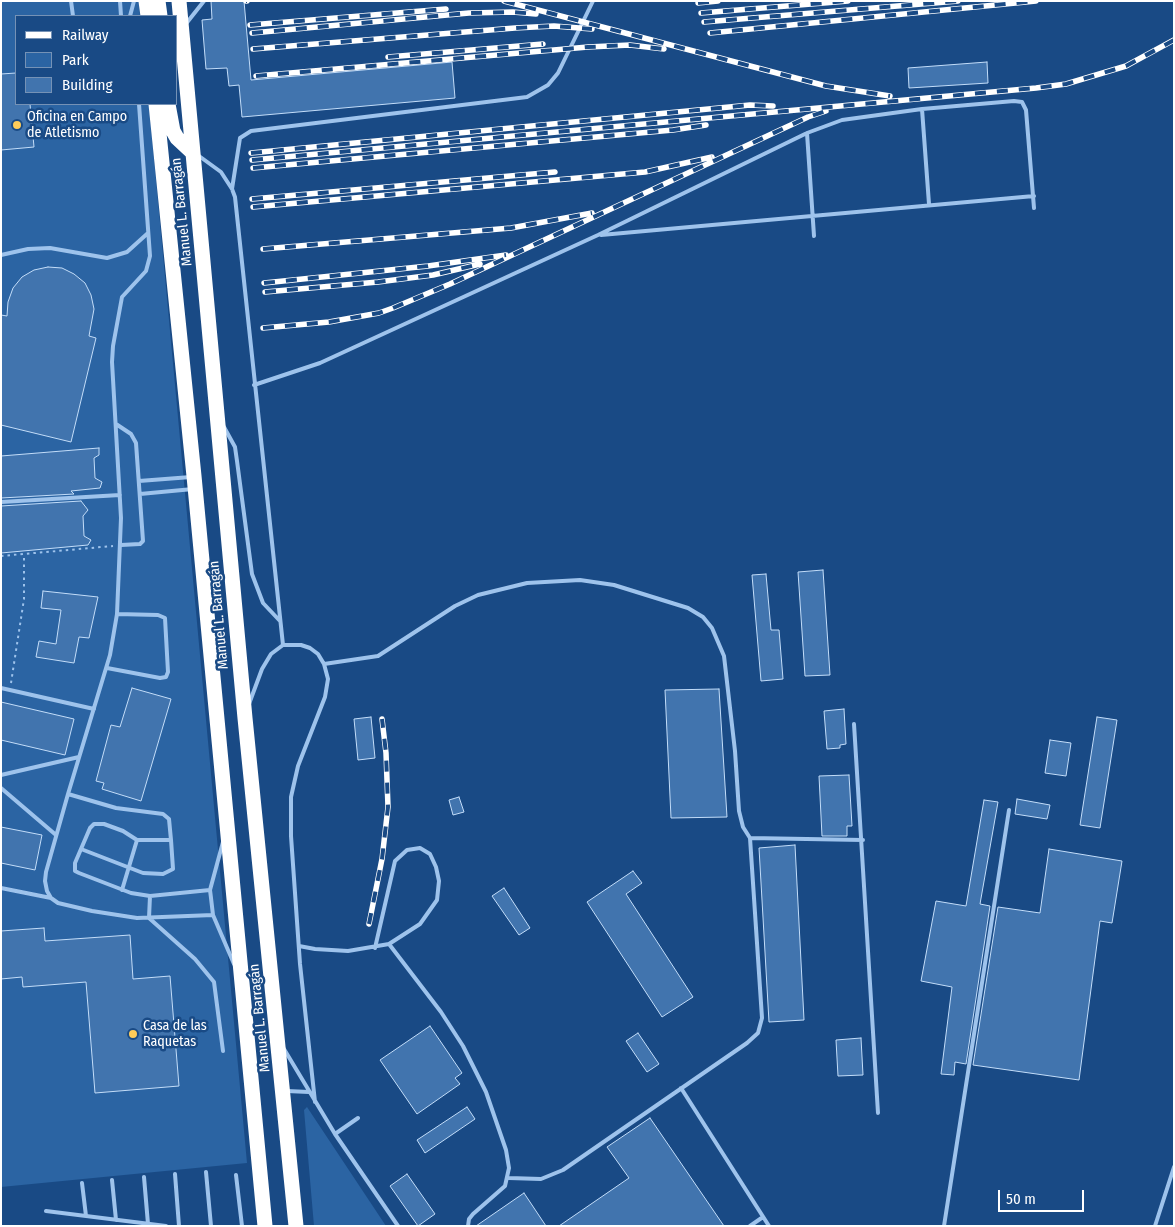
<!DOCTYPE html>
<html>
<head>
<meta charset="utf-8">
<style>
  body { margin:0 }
  #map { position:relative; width:1175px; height:1227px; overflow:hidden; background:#194a85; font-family:"Fira Sans Condensed",sans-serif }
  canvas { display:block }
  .frame { position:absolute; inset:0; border:2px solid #fff; pointer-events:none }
  .legend { position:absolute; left:15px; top:15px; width:162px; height:90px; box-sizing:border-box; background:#194a85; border:1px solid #7592b6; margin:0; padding:6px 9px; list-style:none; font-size:15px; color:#fff }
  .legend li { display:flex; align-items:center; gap:10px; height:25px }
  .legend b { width:25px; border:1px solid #7592b6 }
  .scale { position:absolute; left:998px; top:1190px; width:86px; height:22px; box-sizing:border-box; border:2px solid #fff; border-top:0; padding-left:6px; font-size:15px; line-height:18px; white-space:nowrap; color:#fff; -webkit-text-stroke:4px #194a85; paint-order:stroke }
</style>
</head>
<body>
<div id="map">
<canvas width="1175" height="1227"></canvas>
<div class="frame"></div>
<ul class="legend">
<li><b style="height:6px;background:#fff"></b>Railway</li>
<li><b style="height:14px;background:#2b64a3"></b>Park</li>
<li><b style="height:14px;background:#4174ae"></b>Building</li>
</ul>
<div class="scale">50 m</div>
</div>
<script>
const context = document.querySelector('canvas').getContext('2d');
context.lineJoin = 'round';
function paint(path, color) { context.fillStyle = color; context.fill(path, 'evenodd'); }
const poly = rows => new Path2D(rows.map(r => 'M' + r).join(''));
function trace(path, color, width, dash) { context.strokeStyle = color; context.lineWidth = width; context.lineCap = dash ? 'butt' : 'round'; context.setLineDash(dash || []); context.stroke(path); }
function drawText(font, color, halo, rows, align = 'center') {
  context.font = font + ' "Fira Sans Condensed",sans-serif'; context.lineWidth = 5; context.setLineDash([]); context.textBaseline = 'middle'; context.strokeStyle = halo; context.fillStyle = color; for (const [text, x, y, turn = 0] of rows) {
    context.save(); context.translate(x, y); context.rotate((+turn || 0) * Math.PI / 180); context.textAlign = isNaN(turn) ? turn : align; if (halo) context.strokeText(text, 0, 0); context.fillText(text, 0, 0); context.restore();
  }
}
paint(poly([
  [1,1,139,1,140,16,16,16,16,104,149,104,247,1163,1,1187],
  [307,1107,386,1226,314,1226,304,1110]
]), '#2b64a3');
const building = poly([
  [211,1,244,1,251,80,452,62,455,98,242,117,239,85,229,86,227,68,206,69,202,20,212,19,211,1],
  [987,62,988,83,909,88,908,68,987,62],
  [16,73,16,104,30,104,34,147,1,150,1,74,16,73],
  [48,267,62,268,74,274,85,283,91,295,94,309,89,336,96,338,71,442,1,425,1,315,7,316,8,302,13,288,22,277,34,270,48,267],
  [99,448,99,455,94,458,95,478,102,482,100,488,71,491,74,494,1,498,1,456,99,448],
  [81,501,88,510,83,516,84,536,91,540,88,545,1,553,1,506,81,501],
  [823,570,830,675,805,676,798,572,823,570],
  [766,574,771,630,779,630,783,679,761,681,752,575,766,574],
  [43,591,98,597,89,638,79,637,74,663,36,657,39,641,56,644,61,610,41,608,43,591],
  [132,688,171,699,141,801,102,789,104,783,96,781,111,725,120,727,132,688],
  [719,689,727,817,671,818,665,690,719,689],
  [1,702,74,719,65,755,1,740,1,702],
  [844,709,846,744,840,745,840,748,827,749,824,711,844,709],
  [371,717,375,758,358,760,354,719,371,717],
  [1097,717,1117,720,1100,828,1080,825,1097,717],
  [1050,740,1071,743,1066,776,1045,773,1050,740],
  [849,775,852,826,847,826,847,836,822,836,819,776,849,775],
  [459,797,464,812,453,815,449,800,459,797],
  [1017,799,1050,805,1047,819,1015,814,1017,799],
  [984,800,998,802,980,904,990,906,966,1064,955,1062,954,1075,941,1074,952,987,921,981,936,901,966,906,984,800],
  [1,827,42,835,35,870,1,863,1,827],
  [795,845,804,1020,769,1022,759,848,795,845],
  [1049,849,1122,861,1112,923,1100,921,1079,1080,973,1065,998,907,1040,913,1049,849],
  [633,871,642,883,626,894,693,997,662,1017,587,902,633,871],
  [504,888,530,928,519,935,492,896,504,888],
  [44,928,45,941,130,935,133,979,170,976,179,1086,95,1093,86,982,23,987,22,977,1,979,1,931,44,928],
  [430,1026,462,1073,455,1078,460,1084,417,1114,380,1060,430,1026],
  [638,1033,659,1064,647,1072,626,1041,638,1033],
  [861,1038,863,1075,838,1076,836,1040,861,1038],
  [467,1107,475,1119,425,1153,417,1140,467,1107],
  [650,1118,724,1226,559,1226,629,1178,607,1147,650,1118],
  [407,1174,435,1214,418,1226,390,1186,407,1174],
  [524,1193,546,1226,476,1226,524,1193]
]);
paint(building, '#4174ae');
trace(building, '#c3ddf9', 1);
trace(poly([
  [1,556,113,546],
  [11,683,24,599,24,554]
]), '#9ec3ec', 2, [2.5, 4]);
trace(poly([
  [71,1,73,16],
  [120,1,121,16],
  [130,16,134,1],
  [185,25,204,1],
  [139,104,150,256,146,271,122,297,113,346,112,362,121,518,117,614,110,655,68,794,46,872,45,881,47,891,51,898,58,903,92,911,137,918,213,915],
  [922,109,929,204],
  [807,133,814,236],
  [199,156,221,172,232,189,235,197,283,645,301,645,310,648,318,654,324,664,328,679,325,697,298,766,291,797,291,836,300,964,315,1102],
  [232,189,240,138,251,131,527,97,548,85,558,73,593,1],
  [601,235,1034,196],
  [1,255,28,249,50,248,107,258,127,252,148,233],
  [254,385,320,363,598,235,807,133,842,120,922,109,1014,101,1022,102,1026,110,1034,208],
  [116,424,131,434,136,443,143,541,140,544,121,545],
  [224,427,235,447,237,461,252,574,263,603,280,621],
  [139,481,191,477],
  [140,494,193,489],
  [1,502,120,495],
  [324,664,378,656,455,606,478,595,527,583,580,580,614,585,688,608,703,617,712,628,724,656,735,751,739,811,743,827,750,838],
  [107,668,160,678,166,677,168,672,165,618,158,615,117,614],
  [1,688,94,709],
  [249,704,262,669,271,654,283,645],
  [854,724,878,1113],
  [1,775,79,757],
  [1,788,56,835],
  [68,794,116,808,163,814,169,819,171,840,137,840],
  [223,842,210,890,211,898,213,915,234,964],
  [81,849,143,873,163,874,173,869,171,840],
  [1,888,51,898],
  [122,890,137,840,123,831,104,824,94,824,90,828,75,863,75,871,79,873,131,893,150,896,210,890],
  [150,896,149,918,195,959,214,982,223,1051],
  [299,946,315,949,348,951,389,944,441,1012,463,1046,486,1092,506,1150,509,1168,505,1186,473,1214,469,1219,468,1226],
  [375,948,395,861,407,850,420,848,430,854,436,867,439,881,437,900,420,924,389,944],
  [284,1049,335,1134,398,1226],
  [681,1088,769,1226],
  [287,1091,309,1092],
  [335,1134,358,1118],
  [206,1172,211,1226],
  [175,1174,179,1226],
  [236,1175,242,1226],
  [144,1177,148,1224],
  [509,1178,541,1179,563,1170,747,1043,758,1033,762,1018,750,838,863,840],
  [112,1180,116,1220],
  [82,1183,86,1216],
  [46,1211,166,1226],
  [750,1226,763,1217],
  [944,1226,1009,810],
  [1155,1226,1174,1167]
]), '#9ec3ec', 4);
trace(poly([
  [146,1,148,16],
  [158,1,160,16],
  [179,1,245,718,296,1226],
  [156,104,194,476,265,1226],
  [168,104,173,131,177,138,192,152]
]), '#fff', 15);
const rail = poly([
  [246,1,247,1],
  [504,1,826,86,890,96],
  [698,3,718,1],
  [701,13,848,1],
  [704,22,958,1],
  [250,25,446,9],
  [252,33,469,13,513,12,536,14],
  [710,33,1036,1],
  [253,49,515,28,554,26,592,29],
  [388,57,543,44],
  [256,76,588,47,630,45,664,49],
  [251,153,750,105,773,106],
  [252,160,1036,88,1066,84,1126,66,1174,40],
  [253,168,673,130,706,125],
  [252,199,555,172],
  [253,207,645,172,712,157],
  [263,249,511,228,592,213],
  [264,283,428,266,506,255],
  [265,292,378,282,433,275,480,264],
  [263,328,329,322,379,313,393,308,450,284,808,117,826,111],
  [369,924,382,859,388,807,386,753,382,719]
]);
trace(rail, '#fff', 5.5);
trace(rail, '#194a85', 4, [11]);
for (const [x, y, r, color] of [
  [17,125,5,"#ffcc59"],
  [133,1034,5,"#ffcc59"]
]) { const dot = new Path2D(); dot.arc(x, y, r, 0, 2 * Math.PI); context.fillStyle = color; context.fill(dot); trace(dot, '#194a85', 2); }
drawText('14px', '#fff', '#194a85', [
  ["Oficina en Campo",27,117],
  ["de Atletismo",27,133],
  ["Casa de las",143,1026],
  ["Raquetas",143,1042]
], 'left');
drawText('14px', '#fff', '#194a85', [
  ["Manuel L. Barragán",182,212,-96],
  ["Manuel L. Barragán",219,615,-95],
  ["Manuel L. Barragán",260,1018,-96]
]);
</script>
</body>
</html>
